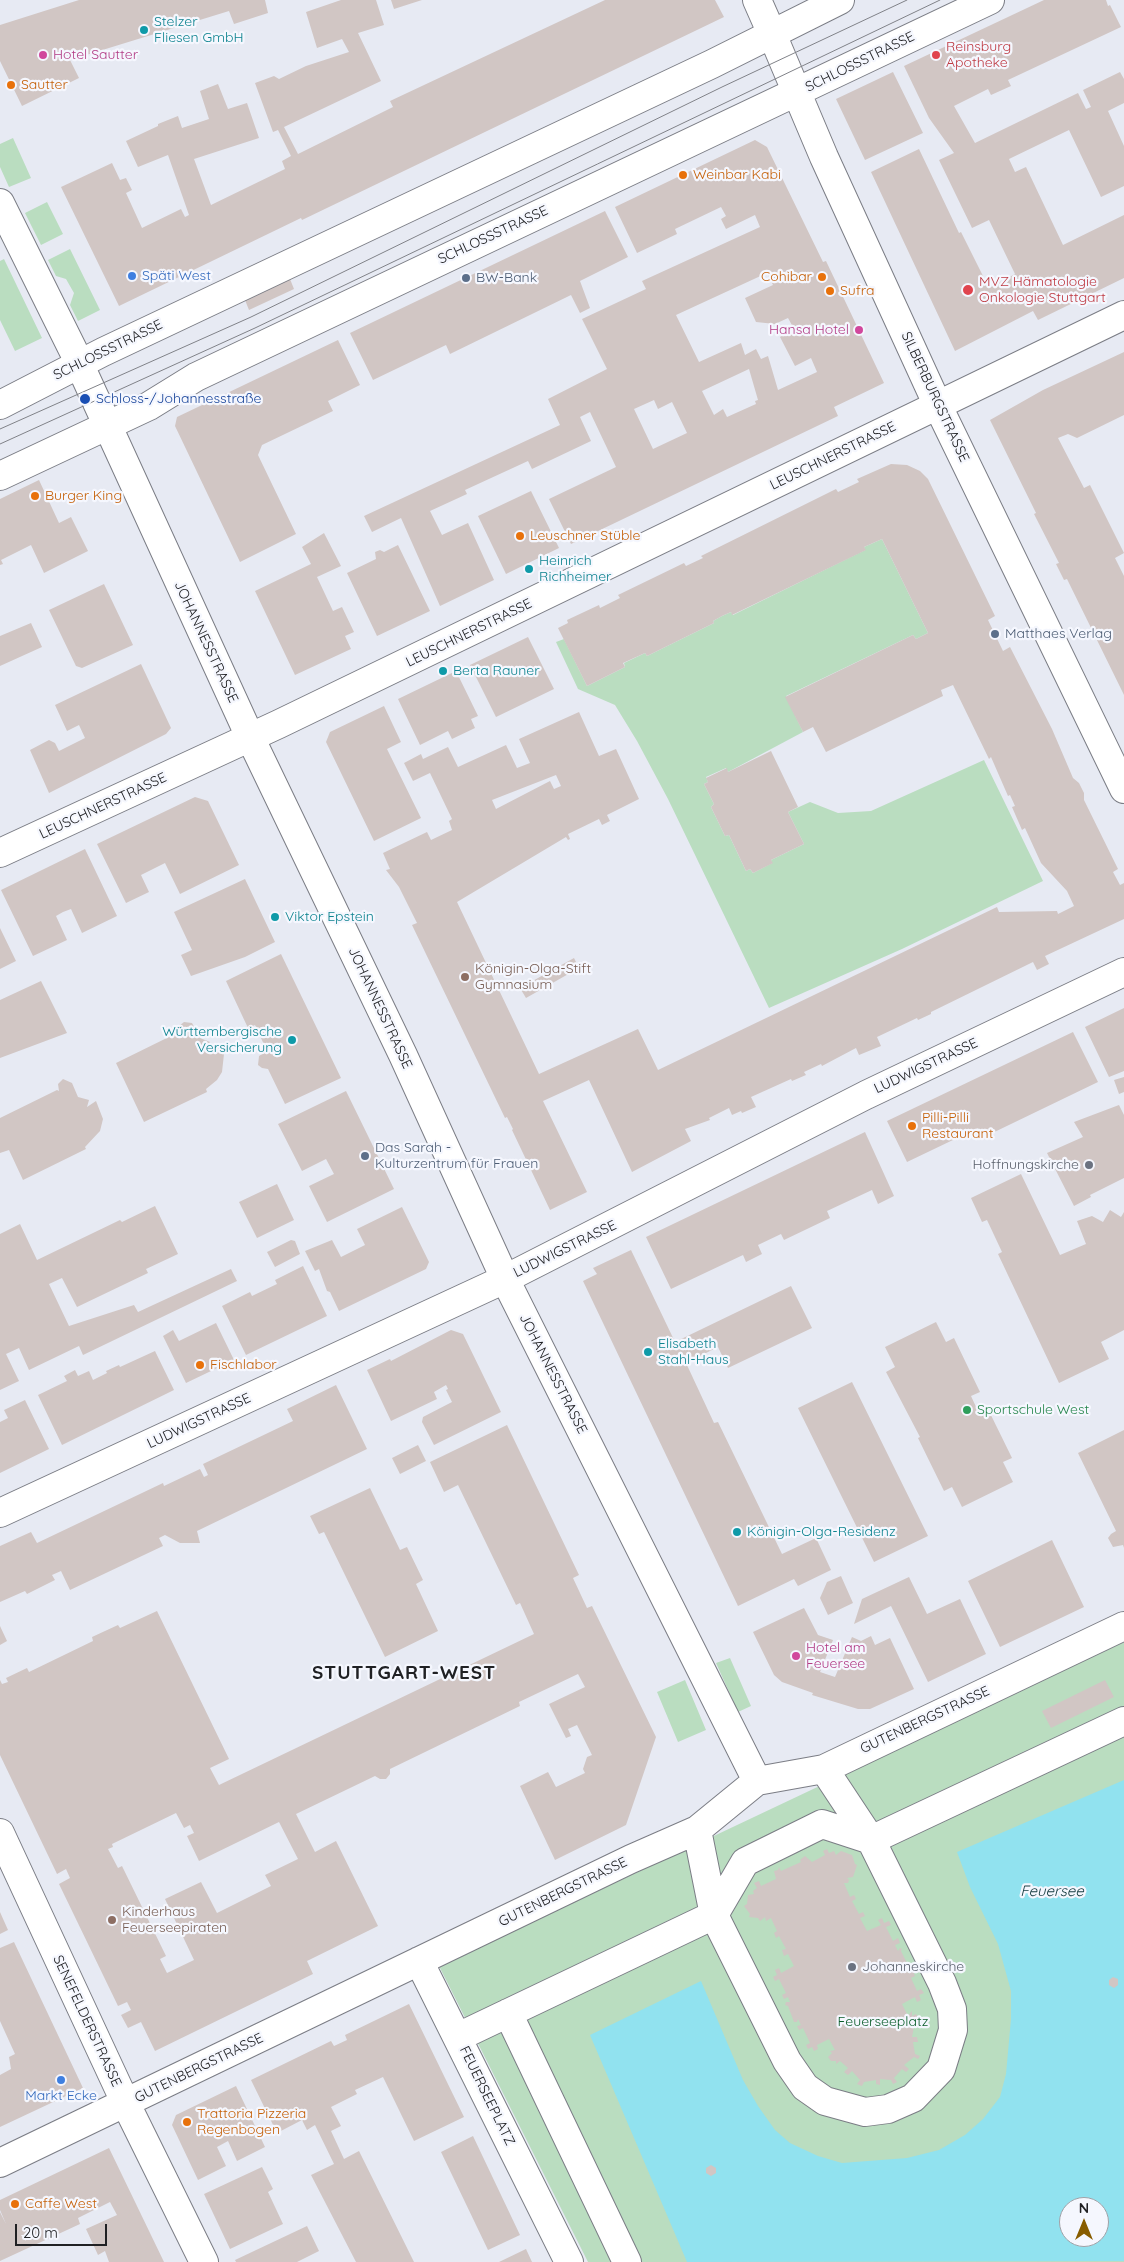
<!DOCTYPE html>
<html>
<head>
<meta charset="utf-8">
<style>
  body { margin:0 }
  #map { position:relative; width:1124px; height:2262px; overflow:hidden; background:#e7eaf3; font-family:Quicksand,sans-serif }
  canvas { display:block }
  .north { position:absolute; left:1059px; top:2197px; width:50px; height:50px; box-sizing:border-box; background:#f5f7fe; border:1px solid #a0a1a7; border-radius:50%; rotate:0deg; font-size:14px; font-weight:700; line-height:20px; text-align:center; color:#202124 }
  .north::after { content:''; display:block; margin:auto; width:18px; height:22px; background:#885d00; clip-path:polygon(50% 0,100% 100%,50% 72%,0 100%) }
  .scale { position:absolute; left:15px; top:2224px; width:92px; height:22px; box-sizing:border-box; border:2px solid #202124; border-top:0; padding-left:6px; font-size:15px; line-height:18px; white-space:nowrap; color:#202124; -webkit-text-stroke:4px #f5f7fe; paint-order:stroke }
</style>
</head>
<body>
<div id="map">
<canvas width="1124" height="2262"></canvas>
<div class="north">N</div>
<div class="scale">20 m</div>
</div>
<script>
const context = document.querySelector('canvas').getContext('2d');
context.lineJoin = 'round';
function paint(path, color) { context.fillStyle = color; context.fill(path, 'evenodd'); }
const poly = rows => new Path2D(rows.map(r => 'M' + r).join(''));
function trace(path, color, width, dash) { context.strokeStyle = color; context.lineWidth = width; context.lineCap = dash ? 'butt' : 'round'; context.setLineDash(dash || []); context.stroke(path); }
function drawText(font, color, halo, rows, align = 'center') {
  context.font = font + ' Quicksand,sans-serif'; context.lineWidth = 4.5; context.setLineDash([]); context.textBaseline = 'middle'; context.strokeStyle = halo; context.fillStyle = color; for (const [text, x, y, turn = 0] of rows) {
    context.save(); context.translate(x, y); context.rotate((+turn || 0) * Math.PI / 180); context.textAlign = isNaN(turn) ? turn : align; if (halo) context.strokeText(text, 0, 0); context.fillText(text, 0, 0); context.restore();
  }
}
paint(poly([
  [13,138,31,178,9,187,0,167,0,144],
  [47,202,63,234,41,245,25,213],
  [70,249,100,310,78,321,70,305,74,293,66,279,56,276,48,260],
  [4,259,42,338,15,351,0,320,0,261],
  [882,539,928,633,916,639,913,635,786,696,803,732,728,772,726,768,706,777,708,782,704,784,714,804,711,807,725,836,729,835,746,871,750,869,753,873,772,863,771,860,804,844,788,812,810,802,838,813,871,811,984,760,1043,881,902,949,769,1008,668,799,637,741,615,705,578,689,556,642,564,639,587,686,625,667,624,663,645,653,647,656,714,623,713,621,722,616,731,612,733,615,865,550,864,547],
  [1124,1642,1124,2262,588,2262,439,1966],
  [1069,2207,1099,2207,1099,2237,1069,2237],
  [730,1658,751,1706,738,1712,716,1663],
  [685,1680,706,1730,678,1742,657,1692]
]), '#baddc0');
paint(poly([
  [1124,1780,1124,2261,687,2262,590,2035,701,1981,743,2080,758,2106,775,2130,790,2143,818,2156,842,2163,907,2158,939,2150,965,2135,983,2119,1000,2097,1006,2074,1011,2019,1011,1991,998,1944,970,1887,957,1852],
  [1069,2207,1099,2207,1099,2237,1069,2237]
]), '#91e2ef');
paint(poly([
  [79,0,265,0,268,13,234,24,229,11,70,60,79,78,22,106,0,61,0,25],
  [341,0,376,0,384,25,358,33,381,81,284,127,298,154,393,107,390,101,605,0,715,0,724,17,302,220,301,218,119,306,61,187,112,163,120,180,126,178,132,190,126,193,142,228,181,209,185,217,189,215,168,155,138,167,126,141,158,126,158,124,178,116,182,128,209,119,200,91,218,84,228,109,247,103,259,138,194,159,211,205,285,169,282,161,291,156,278,130,273,132,255,83,274,76,279,79,306,66,349,52,342,39,317,48,306,12],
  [391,0,422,0,394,9],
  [1044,0,1106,0,1108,6,1110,5,1121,27,1008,80,1011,86,991,95,988,89,954,106,975,143,1078,93,1086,109,1091,107,1083,90,1120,72,1124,79,1124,103,1108,111,1124,146,1124,186,1101,197,1069,130,1009,159,1015,172,1026,167,1063,245,1124,215,1124,278,1038,320,1033,311,955,351,871,172,919,149,959,233,961,232,989,288,1015,274,989,220,972,228,939,160,954,153,929,118,904,66],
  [893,72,923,133,865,160,836,99],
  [755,140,767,147,823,262,826,261,884,383,834,407,838,416,571,544,549,499,616,467,590,412,580,417,591,441,532,469,528,461,465,490,467,494,430,511,442,535,468,523,494,580,440,606,401,518,372,532,364,516,560,425,548,399,607,369,582,319,646,289,642,281,760,227,755,215,726,229,721,219,726,216,721,207,675,229,677,234,637,253,615,207],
  [767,273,773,285,745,298,756,322,775,324,788,318,794,329,780,337,795,366,811,358,817,372,778,390,768,356,761,359,756,349,745,355,741,343,699,362,676,315],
  [749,369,758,400,755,401,756,404,727,417,723,409,714,415,702,391],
  [654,400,658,409,672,402,687,433,653,449,634,409],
  [605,211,628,257,580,281,590,308,580,313,571,295,450,354,446,345,373,380,350,333],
  [290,279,294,289,249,310,245,300],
  [338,340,360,385,328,401,333,411,262,445,258,455,296,534,240,562,175,426,177,417],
  [1124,352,1124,415,1077,438,1068,434,1058,438,1084,488,1090,485,1124,553,1115,558,1124,576,1124,695,1067,579,1064,580,1056,564,1059,563,1034,514,1036,513,990,420,1043,390],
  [891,464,907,465,920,471,928,479,995,616,988,620,1003,651,1010,647,1052,729,1073,778,1079,783,1084,793,1084,800,1118,869,1113,872,1120,885,1124,883,1124,919,1045,956,1049,964,1037,970,1033,962,931,1012,931,1014,918,1020,917,1018,877,1037,881,1046,859,1055,856,1048,822,1066,821,1064,804,1072,806,1075,792,1081,791,1079,751,1097,756,1107,742,1113,741,1111,732,1115,729,1108,709,1118,710,1120,685,1129,691,1141,632,1172,589,1080,543,1101,587,1192,550,1210,512,1130,513,1129,507,1117,505,1118,412,925,417,923,399,887,386,870,390,869,383,853,427,832,431,840,452,830,449,821,452,819,430,773,413,781,404,763,421,754,423,759,448,747,458,767,506,745,517,768,530,763,519,739,579,712,599,756,616,749,639,799,607,815,610,821,602,825,599,819,568,834,570,839,568,840,566,837,457,902,539,1074,638,1029,658,1070,997,907,999,912,1057,911,1058,914,1074,906,1067,891,1041,863,1025,828,1022,830,1012,807,1015,806,1010,795,1008,796,991,757,989,759,953,685,941,690,943,696,826,752,813,727,803,732,785,697,913,635,916,639,928,633,882,539,864,547,866,550,732,615,731,612,722,616,713,621,714,623,647,656,645,653,623,663,625,667,587,686,558,628,568,623,567,620,599,605,600,608,620,598,618,595,684,563,686,566,703,558,701,556,836,489,838,492,859,482,857,479],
  [556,775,561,786,554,789,550,781,496,809,492,800],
  [39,480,59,523,71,517,88,551,44,573,31,545,1,560,3,564,0,565,0,499],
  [531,491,559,548,506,574,478,516],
  [324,533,341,566,317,577,333,611,342,607,354,632,345,636,351,649,295,675,255,591,311,564,302,547],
  [398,545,430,611,377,636,347,573,376,559,375,552,380,550,384,552],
  [104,584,133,645,82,668,76,666,49,610],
  [31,623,42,647,0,666,0,636],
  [528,637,554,689,496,717,470,665],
  [141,664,171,728,166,734,49,793,30,750,49,740,55,743,59,751,85,738,79,725,67,731,55,705],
  [456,671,478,716,471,719,475,728,452,739,448,731,420,745,398,699],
  [384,706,401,742,387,749,421,818,374,841,326,742,330,732],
  [771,751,798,807,788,812,804,844,771,860,773,863,753,873,750,869,746,871,729,835,725,836,711,807,714,804,704,784,708,782,706,778,727,768,728,772],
  [195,797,208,801,239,865,180,894,165,863,141,875,149,892,126,903,97,844],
  [85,849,117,916,82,933,71,909,63,912,56,916,67,940,33,956,1,890],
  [245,879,275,942,245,957,191,976,181,955,192,950,174,912],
  [0,928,16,961,0,969],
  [281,954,341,1078,285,1104,268,1069,262,1068,258,1065,259,1056,267,1051,255,1025,248,1028,226,981],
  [574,958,579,968,526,998,520,988],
  [41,981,67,1033,0,1058,0,1000],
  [1124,1008,1124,1071,1109,1077,1085,1027],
  [184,1022,192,1023,200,1038,210,1042,208,1049,218,1043,224,1054,222,1072,217,1080,206,1089,207,1092,144,1122,116,1063,179,1032,179,1026],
  [1073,1032,1098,1082,982,1138,978,1128,907,1162,887,1121],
  [1124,1077,1124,1092,1119,1094,1114,1080],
  [63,1079,72,1083,78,1097,89,1100,87,1107,96,1101,103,1119,100,1131,85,1147,86,1149,23,1180,9,1150,0,1153,0,1118,57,1090,59,1091,58,1084],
  [346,1091,394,1189,327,1222,309,1186,334,1174,326,1159,302,1171,278,1124],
  [1119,1105,1124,1115,1124,1178,1090,1195,1091,1197,1074,1206,1047,1153,1083,1137,1074,1122],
  [865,1132,894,1196,878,1204,872,1190,827,1211,830,1218,784,1240,781,1234,758,1245,762,1254,746,1262,743,1255,671,1289,646,1237],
  [1021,1174,1060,1255,1086,1244,1077,1221,1092,1216,1103,1222,1110,1210,1121,1217,1124,1212,1124,1330,1101,1342,1109,1359,1059,1383,998,1254,1002,1252,987,1220,982,1222,971,1198],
  [277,1184,294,1220,257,1238,239,1202],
  [155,1206,178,1254,146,1269,148,1273,77,1307,62,1278,49,1284,69,1326,134,1305,138,1312,231,1269,237,1281,83,1355,79,1346,29,1370,19,1348,6,1354,19,1381,0,1390,0,1234,20,1224,37,1260,120,1220,122,1222],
  [402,1207,429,1262,426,1269,339,1311,330,1292,327,1291,319,1269,315,1271,305,1251,332,1240,341,1257,365,1245,357,1229],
  [291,1240,295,1241,300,1254,275,1267,267,1252],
  [631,1250,675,1342,791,1286,812,1328,728,1368,718,1347,686,1363,714,1423,718,1422,782,1554,816,1538,831,1570,798,1586,794,1579,738,1606,583,1281,597,1274,593,1268],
  [303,1266,327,1316,246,1355,222,1306,250,1292,252,1296,277,1284,275,1280],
  [936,1322,946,1342,954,1338,980,1392,971,1396,977,1409,986,1405,1012,1458,1003,1462,1013,1482,962,1507,952,1487,944,1491,918,1438,920,1437,886,1372,895,1367,885,1347],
  [216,1323,234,1360,186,1383,163,1336,173,1330,179,1341],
  [451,1330,463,1334,501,1412,434,1445,422,1422,423,1417,452,1402,446,1390,448,1389,446,1385,434,1392,437,1399,391,1421,367,1370,390,1359,391,1361],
  [155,1351,174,1390,62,1445,38,1395,67,1381,64,1376,75,1370,78,1376,89,1371,93,1380,107,1373,106,1371,119,1365,120,1367],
  [852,1382,928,1536,874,1562,798,1408],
  [336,1385,367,1449,197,1531,200,1543,180,1543,165,1535,159,1538,163,1546,70,1590,61,1571,52,1575,55,1580,27,1594,25,1591,0,1602,0,1546,31,1532,37,1543,163,1483,164,1486,200,1469,204,1477,208,1475,203,1464,293,1421,287,1409],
  [25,1400,49,1449,0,1473,0,1422,8,1418,4,1410],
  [507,1425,579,1575,573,1578,587,1608,592,1606,656,1737,626,1825,555,1860,520,1786,548,1772,556,1787,585,1773,583,1769,587,1757,592,1755,577,1725,568,1729,571,1736,566,1738,549,1704,585,1687,578,1674,519,1702,520,1706,390,1769,390,1774,386,1779,380,1779,375,1776,296,1814,315,1852,336,1841,378,1926,307,1961,313,1974,155,2051,141,2022,128,2028,121,2015,131,2010,127,2002,118,2006,59,1884,70,1878,66,1869,57,1874,0,1755,0,1680,2,1684,8,1682,6,1678,27,1668,29,1672,93,1641,92,1637,118,1625,120,1628,157,1611,229,1759,210,1768,219,1785,534,1634,520,1603,516,1605,458,1485,444,1492,430,1462],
  [176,1813,184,1828,190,1825,194,1833,187,1836,199,1861,279,1822,298,1859,265,1875,271,1886,217,1913,201,1882,165,1899,194,1960,167,1973,160,1959,166,1956,122,1866,118,1868,108,1849,113,1847,112,1844],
  [1124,1430,1124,1548,1123,1545,1113,1547,1108,1538,1111,1534,1116,1531,1078,1453],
  [418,1445,426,1461,400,1474,392,1458],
  [370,1488,400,1550,407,1547,423,1580,416,1584,438,1631,385,1657,324,1532,319,1534,310,1516],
  [1052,1540,1084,1607,1000,1647,968,1581],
  [841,1576,853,1603,828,1615,820,1598,827,1582],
  [909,1577,927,1614,960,1599,986,1654,928,1682,891,1606,854,1624,862,1599],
  [804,1608,818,1635,833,1640,820,1672,835,1677,852,1637,861,1641,871,1636,875,1645,890,1638,914,1689,870,1709,858,1709,812,1695,813,1693,782,1682,774,1675,753,1632],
  [0,1626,7,1641,0,1645],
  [1105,1680,1114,1697,1051,1728,1042,1711],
  [827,1849,829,1853,834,1851,836,1855,841,1851,852,1855,855,1864,857,1865,853,1877,847,1878,849,1880,848,1883,844,1883,850,1897,854,1895,856,1899,852,1901,859,1914,863,1912,865,1916,860,1918,867,1931,881,1925,878,1920,882,1918,884,1923,889,1921,891,1925,886,1927,893,1941,898,1938,900,1943,895,1945,898,1951,900,1948,902,1949,901,1951,908,1965,910,1965,910,1968,906,1968,908,1973,913,1971,915,1976,911,1978,917,1991,921,1989,924,1993,919,1995,921,2000,917,2002,915,1997,902,2004,908,2016,912,2011,912,2016,916,2014,919,2020,915,2022,912,2037,917,2037,918,2042,913,2042,915,2054,920,2056,918,2059,914,2057,904,2065,909,2069,906,2072,902,2069,894,2078,897,2082,893,2084,891,2080,880,2079,880,2085,876,2084,876,2080,864,2082,862,2086,857,2084,860,2080,852,2071,848,2075,844,2072,848,2068,840,2061,836,2064,836,2061,831,2061,828,2057,832,2053,830,2051,835,2050,829,2039,817,2045,818,2049,814,2051,812,2047,808,2049,806,2045,810,2043,803,2028,799,2030,797,2026,801,2025,798,2019,797,2022,794,2022,788,2006,785,2005,786,2002,790,2002,788,1997,784,1999,782,1995,786,1993,779,1979,775,1981,773,1977,777,1975,775,1970,779,1968,781,1973,794,1966,788,1954,784,1956,782,1950,786,1949,779,1936,776,1938,774,1933,777,1931,771,1918,766,1921,765,1917,760,1921,758,1918,749,1917,750,1914,744,1906,747,1904,748,1895,754,1894,753,1891,757,1888,754,1883,759,1881,761,1886,776,1879,774,1871,778,1870,779,1867,781,1871,801,1862,800,1860,805,1856,812,1862,825,1855,823,1851],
  [0,1912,8,1930,0,1934],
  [14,1942,83,2088,0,2127,0,2075,11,2069,9,2057,15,2054,0,2021,0,1948],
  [1113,1977,1118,1979,1118,1985,1114,1988,1109,1985,1109,1980],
  [409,2004,464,2117,414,2141,383,2077,355,2090,357,2094,331,2107,341,2126,331,2131,344,2159,359,2151,414,2262,356,2262,311,2175,334,2164,315,2125,307,2130,302,2120,277,2133,251,2080,331,2041,334,2046,347,2040,345,2035],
  [236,2086,265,2147,237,2161,228,2141,217,2147,226,2166,198,2180,172,2125,176,2115],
  [473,2136,520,2235,488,2250,441,2152],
  [109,2148,164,2262,109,2262,105,2251,98,2255,86,2229,117,2215,110,2202,78,2218,80,2224,0,2261,0,2212,6,2224,0,2210,0,2200],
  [711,2165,716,2168,716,2173,711,2176,706,2173,706,2168],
  [262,2167,273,2189,268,2192,283,2224,230,2249,204,2194],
  [307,2226,319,2251,297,2262,236,2262,235,2260],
  [526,2249,532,2262,499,2262]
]), '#d1c6c4');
const street = poly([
  [757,0,772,34],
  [0,203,73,350,250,737,403,1055,505,1279,757,1781],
  [0,853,279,724,1124,315],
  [0,1513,505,1279,866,1095,1124,972],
  [697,1830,714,1915,787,2061,805,2087,825,2101,865,2112,888,2109,913,2098,941,2069,953,2030,952,2009,942,1983,871,1840,824,1769],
  [0,1833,126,2104,204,2262],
  [419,1961,569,2262],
  [508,2013,627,2262],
  [458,2037,714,1915,745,1862,822,1824,871,1840,1124,1721],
  [0,2163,631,1859,697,1830,757,1781,824,1769,1124,1626]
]);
const secondary = poly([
  [772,34,824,157,938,406,1124,789],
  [0,405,103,352,712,64,840,0],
  [0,476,149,406,196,377,990,0]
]);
trace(street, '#7b7d85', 30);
trace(secondary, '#7b7d85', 30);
trace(street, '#fff', 28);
trace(secondary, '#fff', 28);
trace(poly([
  [0,429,251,317,722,87,907,0],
  [0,444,255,328,940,0]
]), '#808288', 1);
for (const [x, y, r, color] of [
  [144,30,5,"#0f9aa8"],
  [43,55,5,"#d1479c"],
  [936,55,5,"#e0444e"],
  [11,85,5,"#e8710a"],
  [683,175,5,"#e8710a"],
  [132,276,5,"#3f7fe0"],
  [822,277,5,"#e8710a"],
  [466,278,5,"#5c6f8a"],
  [968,290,6,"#e0444e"],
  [830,291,5,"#e8710a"],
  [859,330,5,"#d1479c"],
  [85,399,6,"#1a4fb4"],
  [35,496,5,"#e8710a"],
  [520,536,5,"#e8710a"],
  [529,569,5,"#0f9aa8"],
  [995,634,5,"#5c6f8a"],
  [443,671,5,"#0f9aa8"],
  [275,917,5,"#0f9aa8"],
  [465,977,5,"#8d6e63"],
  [292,1040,5,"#0f9aa8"],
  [912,1126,5,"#e8710a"],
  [365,1156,5,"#5c6f8a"],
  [1089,1165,5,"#6b7280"],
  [648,1352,5,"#0f9aa8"],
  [200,1365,5,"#e8710a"],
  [967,1410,5,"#2e9e5b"],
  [737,1532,5,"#0f9aa8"],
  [796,1656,5,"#d1479c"],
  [112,1920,5,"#8d6e63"],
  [852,1967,5,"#6b7280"],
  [61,2080,5,"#3f7fe0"],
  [187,2122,5,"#e8710a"],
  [15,2204,5,"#e8710a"]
]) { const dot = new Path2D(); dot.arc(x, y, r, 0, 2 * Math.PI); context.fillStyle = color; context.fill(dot); trace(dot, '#f5f7fe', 2); }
drawText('14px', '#0d838f', '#f5f7fe', [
  ["Stelzer",154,22],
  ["Fliesen GmbH",154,38],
  ["Heinrich",539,561],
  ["Richheimer",539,577],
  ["Berta Rauner",453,671],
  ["Viktor Epstein",285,917],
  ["Württembergische",282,1032,"right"],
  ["Versicherung",282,1048,"right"],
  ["Elisabeth",658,1344],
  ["Stahl-Haus",658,1360],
  ["Königin-Olga-Residenz",747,1532]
], 'left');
drawText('14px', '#be3a42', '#f5f7fe', [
  ["Reinsburg",946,47],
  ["Apotheke",946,63],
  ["MVZ Hämatologie",979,282],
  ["Onkologie Stuttgart",979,298]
], 'left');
drawText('14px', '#b23c85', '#f5f7fe', [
  ["Hotel Sautter",53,55],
  ["Hansa Hotel",849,330,"right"],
  ["Hotel am",806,1648],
  ["Feuersee",806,1664]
], 'left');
drawText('14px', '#202124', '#f5f7fe', [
  ["SCHLOSSSTRASSE",860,62,-26],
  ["SCHLOSSSTRASSE",493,235,-25],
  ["SCHLOSSSTRASSE",108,350,-26],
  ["SILBERBURGSTRASSE",935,397,65],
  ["LEUSCHNERSTRASSE",833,456,-26],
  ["LEUSCHNERSTRASSE",469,633,-26],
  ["JOHANNESSTRASSE",206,642,65],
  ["LEUSCHNERSTRASSE",103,806,-25],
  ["JOHANNESSTRASSE",380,1008,65],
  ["LUDWIGSTRASSE",926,1066,-25],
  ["LUDWIGSTRASSE",565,1249,-26],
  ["JOHANNESSTRASSE",553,1374,63],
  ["LUDWIGSTRASSE",199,1421,-25],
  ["GUTENBERGSTRASSE",925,1720,-25],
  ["GUTENBERGSTRASSE",563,1892,-26],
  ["SENEFELDERSTRASSE",87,2021,65],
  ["GUTENBERGSTRASSE",199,2068,-26],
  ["FEUERSEEPLATZ",487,2096,64]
]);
drawText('14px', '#c56008', '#f5f7fe', [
  ["Sautter",21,85],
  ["Weinbar Kabi",693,175],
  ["Cohibar",812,277,"right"],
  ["Sufra",840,291],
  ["Burger King",45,496],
  ["Leuschner Stüble",530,536],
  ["Pilli-Pilli",922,1118],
  ["Restaurant",922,1134],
  ["Fischlabor",210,1365],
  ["Trattoria Pizzeria",197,2114],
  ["Regenbogen",197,2130],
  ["Caffe West",25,2204]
], 'left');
drawText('14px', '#366cbe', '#f5f7fe', [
  ["Späti West",142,276],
  ["Markt Ecke",61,2096,"center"]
], 'left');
drawText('14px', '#4e5e75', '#f5f7fe', [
  ["BW-Bank",476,278],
  ["Matthaes Verlag",1005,634],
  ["Das Sarah -",375,1148],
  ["Kulturzentrum für Frauen",375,1164]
], 'left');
drawText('14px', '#164399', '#f5f7fe', [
  ["Schloss-/Johannesstraße",96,399]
], 'left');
drawText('14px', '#785e54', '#f5f7fe', [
  ["Königin-Olga-Stift",475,969],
  ["Gymnasium",475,985],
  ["Kinderhaus",122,1912],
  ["Feuerseepiraten",122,1928]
], 'left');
drawText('14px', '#5b616d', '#f5f7fe', [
  ["Hoffnungskirche",1079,1165],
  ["Johanneskirche",862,1967,"left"]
], 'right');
drawText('14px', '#27864d', '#f5f7fe', [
  ["Sportschule West",977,1410]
], 'left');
drawText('14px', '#095c29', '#f5f7fe', [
  ["Feuerseeplatz",883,2022]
]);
drawText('italic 15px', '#133a3f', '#f5f7fe', [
  ["Feuersee",1052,1891]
]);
context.letterSpacing = '1px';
drawText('bold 19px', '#202124', '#f5f7fe', [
  ["STUTTGART-WEST",404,1673]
]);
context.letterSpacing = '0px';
</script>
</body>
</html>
